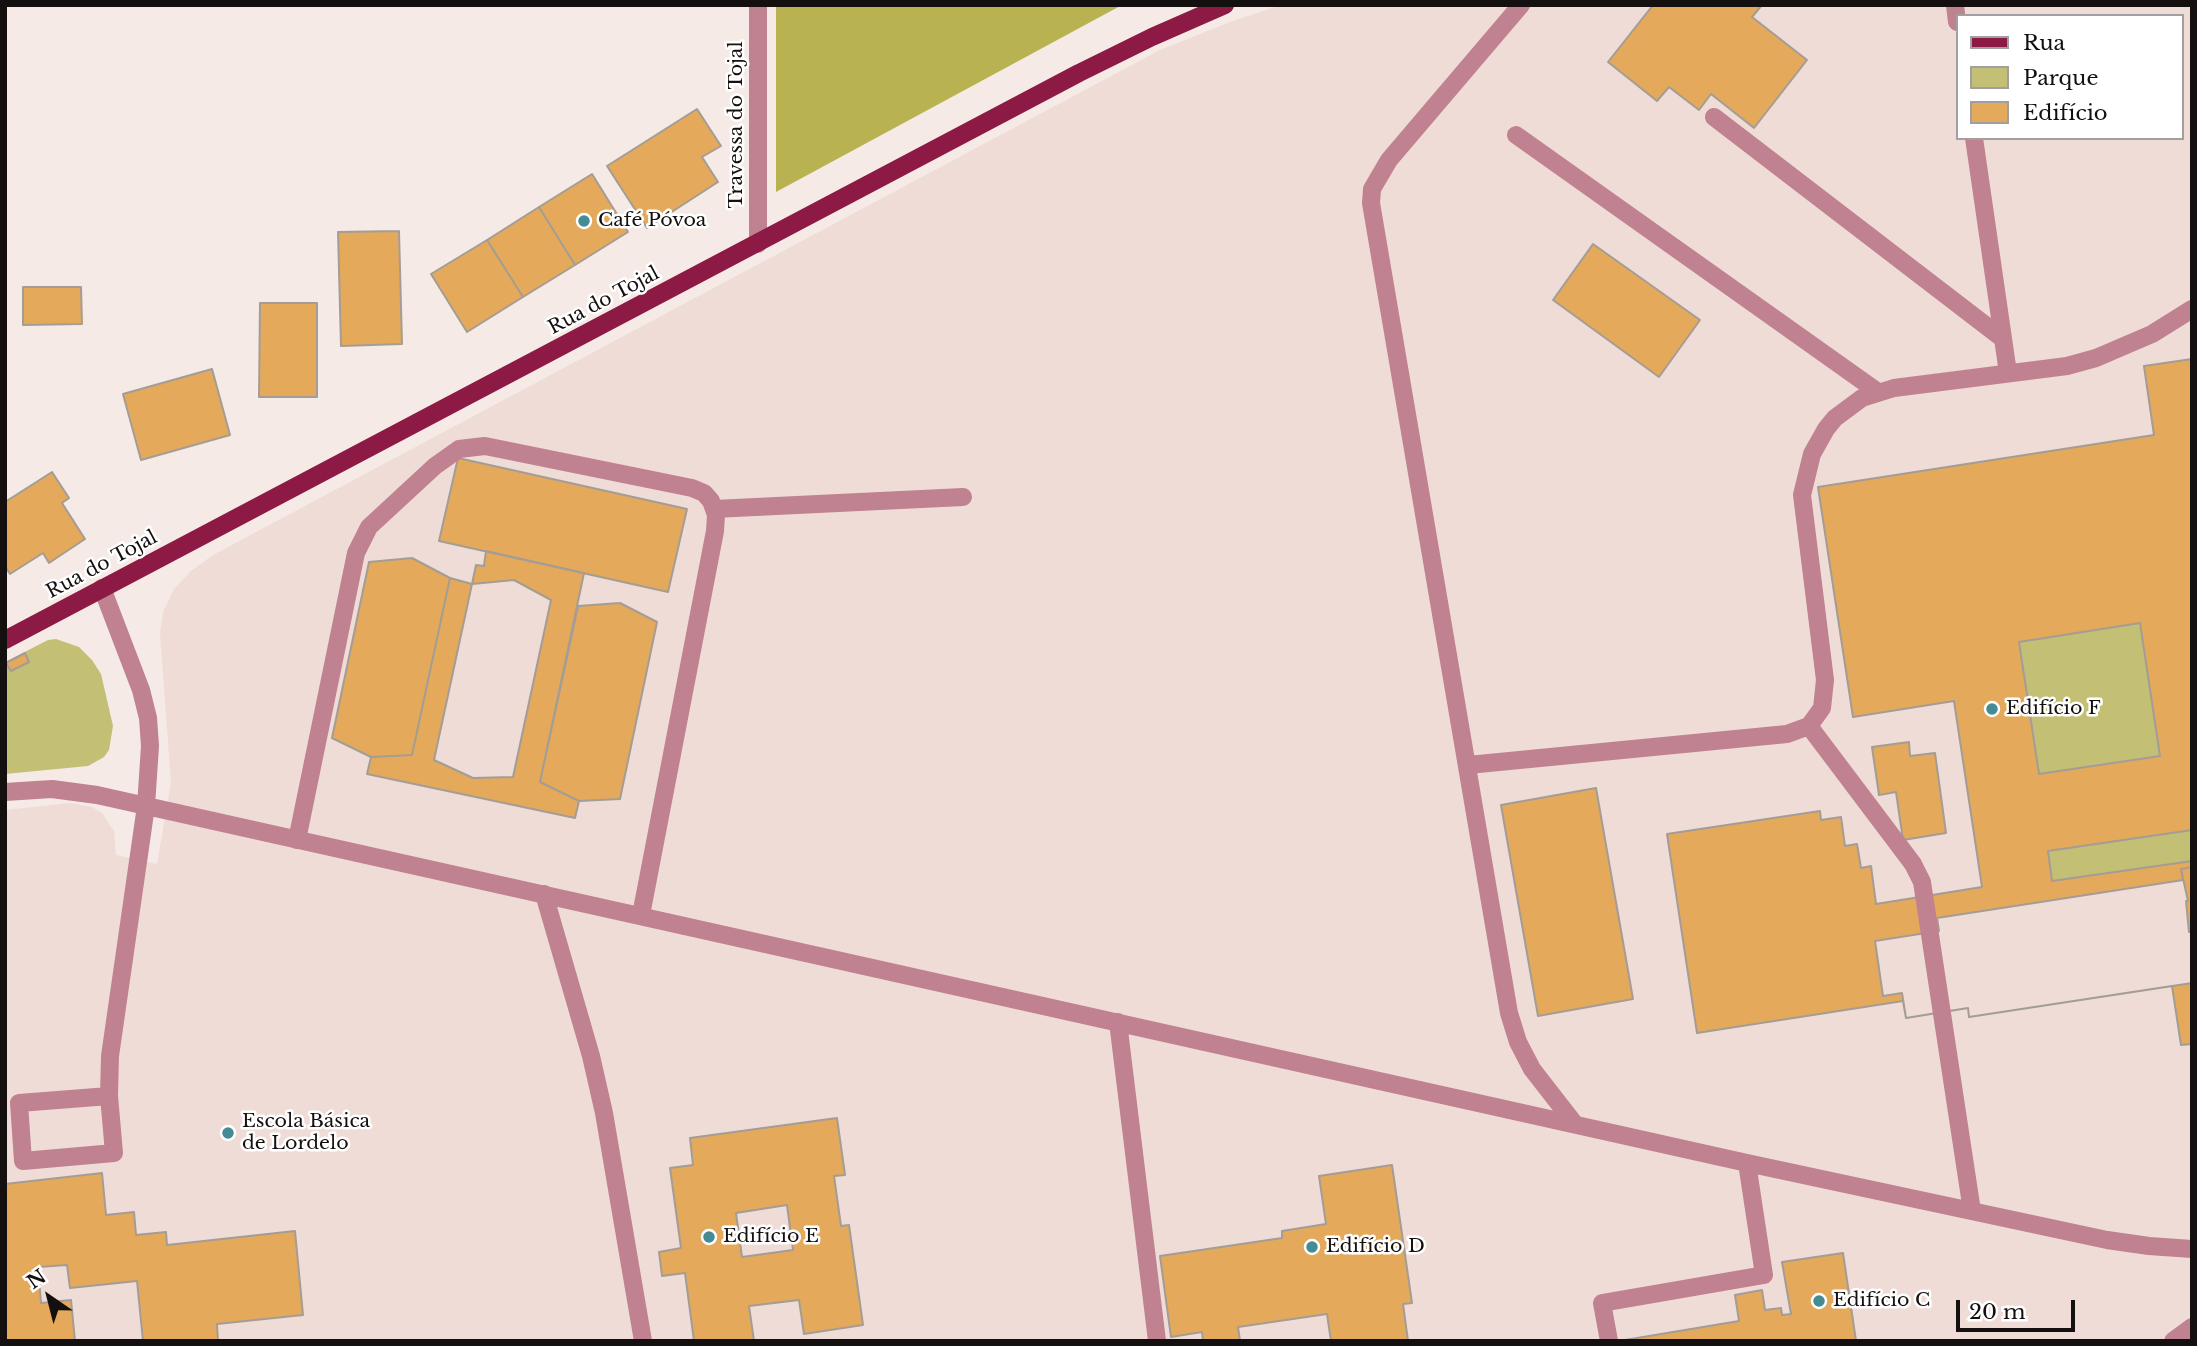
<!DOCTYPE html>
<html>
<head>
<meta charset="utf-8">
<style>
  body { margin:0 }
  #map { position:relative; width:2197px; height:1346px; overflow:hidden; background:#f5eae6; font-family:"Libre Baskerville",serif }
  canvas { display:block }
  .frame { position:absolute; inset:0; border:7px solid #14100f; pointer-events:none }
  .legend { position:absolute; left:1956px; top:14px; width:228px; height:126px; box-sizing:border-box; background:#fff; border:2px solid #a19f9f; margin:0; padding:9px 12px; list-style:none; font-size:21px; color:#14100f }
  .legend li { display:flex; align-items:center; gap:14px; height:35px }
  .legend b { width:35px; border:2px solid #a19f9f }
  .north { position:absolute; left:14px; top:1262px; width:70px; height:70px; -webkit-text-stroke:5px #fff; paint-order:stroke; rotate:325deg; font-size:19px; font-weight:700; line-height:28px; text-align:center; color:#14100f }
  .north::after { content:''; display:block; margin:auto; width:24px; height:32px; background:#14100f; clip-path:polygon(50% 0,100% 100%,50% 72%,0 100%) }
  .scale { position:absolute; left:1956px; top:1300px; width:119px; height:32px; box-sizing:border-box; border:4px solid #14100f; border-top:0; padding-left:9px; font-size:21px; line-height:24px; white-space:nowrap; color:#14100f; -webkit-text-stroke:5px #fff; paint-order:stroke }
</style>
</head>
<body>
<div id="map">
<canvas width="2197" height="1346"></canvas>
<div class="frame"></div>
<ul class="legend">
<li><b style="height:9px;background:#8d1945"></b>Rua</li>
<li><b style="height:19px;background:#c3bf75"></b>Parque</li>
<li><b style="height:19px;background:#e5a95b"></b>Edifício</li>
</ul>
<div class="north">N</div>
<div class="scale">20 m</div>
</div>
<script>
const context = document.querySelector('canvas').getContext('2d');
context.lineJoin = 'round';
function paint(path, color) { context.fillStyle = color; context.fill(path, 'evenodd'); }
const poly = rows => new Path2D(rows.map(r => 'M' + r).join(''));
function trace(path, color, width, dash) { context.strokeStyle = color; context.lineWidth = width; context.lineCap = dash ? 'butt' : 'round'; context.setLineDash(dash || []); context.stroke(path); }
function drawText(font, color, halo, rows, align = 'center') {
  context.font = font + ' "Libre Baskerville",serif'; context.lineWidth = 5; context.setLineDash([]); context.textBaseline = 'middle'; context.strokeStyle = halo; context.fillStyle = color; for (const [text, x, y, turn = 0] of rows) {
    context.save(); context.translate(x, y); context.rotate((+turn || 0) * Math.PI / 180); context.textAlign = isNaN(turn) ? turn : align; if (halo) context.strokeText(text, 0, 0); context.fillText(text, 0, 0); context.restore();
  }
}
paint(poly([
  [1281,5,2192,5,2192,1341,5,1341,5,810,71,803,92,807,102,813,114,831,116,855,157,864,171,782,160,634,163,612,174,589,191,571,213,555,1160,50,1230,22],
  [1957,16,2181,16,2181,138,1957,138]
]), '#efdcd6');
paint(poly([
  [2140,623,2160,756,2039,774,2019,642],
  [56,639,79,647,92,660,101,674,113,726,109,750,104,757,88,766,5,774,5,662,48,640],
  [2192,830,2192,861,2052,881,2048,851]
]), '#c3bf75');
paint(poly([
  [776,5,1122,5,776,192]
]), '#b8b251');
const building = poly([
  [1653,5,1762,5,1752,17,1807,60,1754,128,1711,94,1699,110,1669,87,1657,101,1608,62,1653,5],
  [697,109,721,146,702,157,718,182,647,228,607,166,697,109],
  [592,174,628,232,575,265,539,207,592,174],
  [539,207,575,265,523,297,487,240,539,207],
  [399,231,402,344,341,346,338,232,399,231],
  [487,240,523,297,467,332,431,274,487,240],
  [1593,244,1700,320,1659,377,1553,300,1593,244],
  [23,287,81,287,82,324,23,325,23,287],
  [260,303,317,303,317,397,259,397,260,303],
  [2192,359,2192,830,2048,851,2052,881,2192,861,2192,1044,2181,1045,2172,986,1969,1017,1968,1008,1906,1018,1903,1001,1697,1033,1667,834,1820,811,1821,820,1841,817,1845,846,1857,844,1861,868,1871,866,1876,904,1982,887,1954,701,1853,717,1818,487,2154,435,2144,366,2192,359],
  [2140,623,2160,756,2039,774,2019,642,2140,623],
  [212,369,230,435,141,460,123,394,212,369],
  [458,458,687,509,668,592,439,541,458,458],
  [52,472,69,498,62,503,85,539,49,563,43,553,10,574,5,566,5,502,52,472],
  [486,551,584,573,540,782,579,801,575,818,367,774,371,757,412,755,450,578,472,584,476,565,484,566,486,551],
  [412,558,450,578,412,755,371,757,332,738,369,562,412,558],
  [514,580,551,600,513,777,473,778,434,760,472,584,514,580],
  [620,603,657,622,620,799,579,801,540,782,578,606,620,603],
  [25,653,29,662,11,671,6,663,25,653],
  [1909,742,1910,756,1935,753,1946,833,1903,840,1896,792,1879,795,1872,747,1909,742],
  [1596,788,1633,999,1538,1016,1501,805,1596,788],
  [2192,867,2192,983,1969,1017,1968,1008,1906,1018,1902,993,1883,996,1875,941,1939,931,1937,918,2183,880,2181,869,2192,867],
  [2192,867,2192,931,2189,932,2186,901,2188,901,2181,869,2192,867],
  [837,1118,845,1175,834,1176,841,1226,849,1225,863,1325,804,1334,799,1300,749,1306,754,1341,694,1341,685,1273,662,1276,659,1252,681,1248,670,1168,693,1165,690,1138,837,1118],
  [787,1205,793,1250,742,1257,736,1213,787,1205],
  [1392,1165,1412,1303,1403,1304,1408,1341,1331,1341,1327,1314,1238,1327,1240,1341,1203,1341,1202,1332,1171,1337,1160,1256,1282,1238,1282,1231,1326,1224,1319,1176,1392,1165],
  [102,1173,106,1215,134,1212,136,1235,166,1232,167,1245,295,1231,303,1315,217,1324,218,1341,143,1341,137,1281,70,1288,67,1265,38,1267,41,1303,71,1300,75,1341,5,1341,5,1184,102,1173],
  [1843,1253,1856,1341,1619,1341,1739,1321,1735,1295,1762,1290,1765,1310,1781,1308,1782,1315,1791,1314,1782,1262,1843,1253]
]);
paint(building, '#e5a95b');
trace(building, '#a39d95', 2);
trace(poly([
  [1521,5,1389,160,1372,189,1371,203,1509,1013,1518,1042,1532,1069,1574,1123],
  [1955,5,1957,22],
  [1714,117,2002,338],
  [1516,135,1878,392],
  [1974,138,2008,373],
  [758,244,758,5],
  [714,509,963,497],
  [102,588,141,690,148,718,150,746,146,806,110,1056,109,1096,114,1153,23,1161,19,1103,109,1096],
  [1809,726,1913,864,1922,882,1972,1211],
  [1468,765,1787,734,1809,726,1822,708,1825,680,1802,495,1812,454,1826,429,1835,418,1862,398,1894,388,2067,366,2096,358,2152,334,2192,309],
  [5,792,52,789,97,795,1747,1163,2107,1240,2149,1246,2192,1249],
  [297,840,356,553,369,527,435,466,459,449,485,446,692,488,704,493,711,501,716,515,715,531,641,915],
  [544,894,591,1056,604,1113,643,1341],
  [1118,1022,1157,1341],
  [1609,1341,1602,1303,1764,1275,1747,1163],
  [2173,1341,2192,1327]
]), '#c08190', 18);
trace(poly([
  [5,640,1079,73,1152,37,1225,5]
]), '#8d1945', 18);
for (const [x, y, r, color] of [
  [584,221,7,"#448b94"],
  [1992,709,7,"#448b94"],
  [228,1133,7,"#448b94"],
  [709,1237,7,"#448b94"],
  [1312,1247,7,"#448b94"],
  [1819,1301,7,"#448b94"]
]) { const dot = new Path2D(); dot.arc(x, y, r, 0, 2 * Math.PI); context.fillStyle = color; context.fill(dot); trace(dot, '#fff', 2.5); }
drawText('19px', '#14100f', '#fff', [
  ["Travessa do Tojal",737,125,-90],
  ["Rua do Tojal",604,301,-28],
  ["Rua do Tojal",102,565,-28]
]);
drawText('19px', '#14100f', '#fff', [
  ["Café Póvoa",598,221],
  ["Edifício F",2006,709],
  ["Escola Básica",242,1122],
  ["de Lordelo",242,1144],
  ["Edifício E",723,1237],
  ["Edifício D",1326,1247],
  ["Edifício C",1833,1301]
], 'left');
</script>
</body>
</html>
